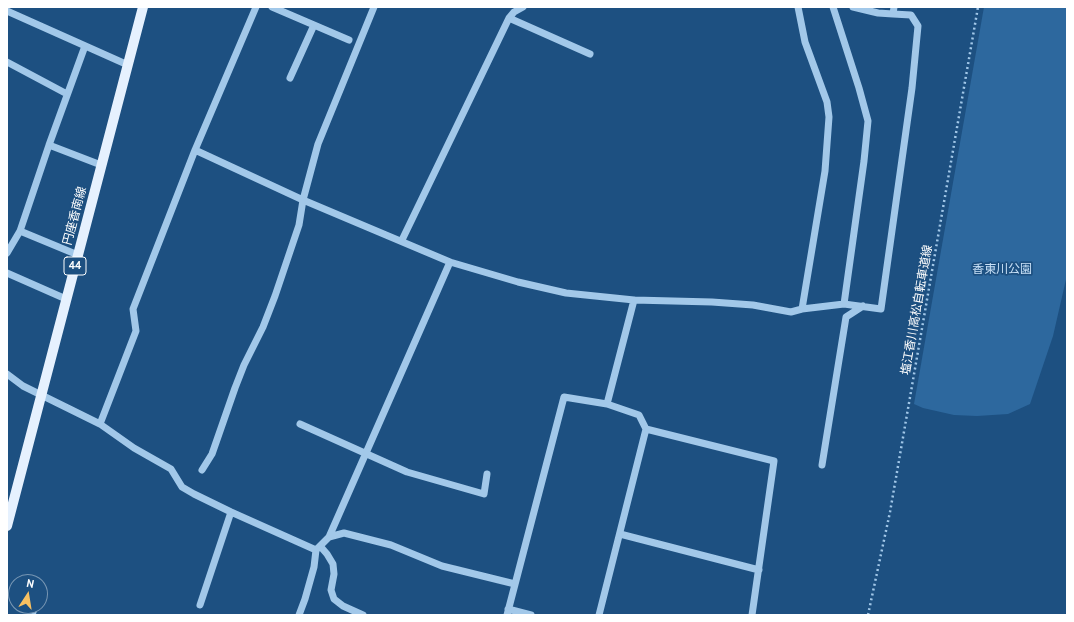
<!DOCTYPE html>
<html>
<head>
<meta charset="utf-8">
<style>
  body { margin:0 }
  #map { position:relative; width:1074px; height:622px; overflow:hidden; background:#1d5081; font-family:"PT Sans",sans-serif }
  canvas { display:block }
  .frame { position:absolute; inset:0; border:8px solid #fff; pointer-events:none }
  .north { position:absolute; left:8px; top:574px; width:40px; height:40px; box-sizing:border-box; background:#1d5081; border:1px solid #7796b3; border-radius:50%; rotate:12deg; font-size:11px; font-weight:700; line-height:16px; text-align:center; color:#fff }
  .north::after { content:''; display:block; margin:auto; width:14px; height:18px; background:#f9c161; clip-path:polygon(50% 0,100% 100%,50% 72%,0 100%) }
</style>
</head>
<body>
<div id="map">
<canvas width="1074" height="622"></canvas>
<div class="frame"></div>
<div class="north">N</div>
</div>
<script>
const context = document.querySelector('canvas').getContext('2d');
context.lineJoin = 'round';
function paint(path, color) { context.fillStyle = color; context.fill(path, 'evenodd'); }
const poly = rows => new Path2D(rows.map(r => 'M' + r).join(''));
function trace(path, color, width, dash) { context.strokeStyle = color; context.lineWidth = width; context.lineCap = dash ? 'butt' : 'round'; context.setLineDash(dash || []); context.stroke(path); }
function drawText(font, color, halo, rows, align = 'center') {
  context.font = font + ' "PT Sans","Noto Sans JP",sans-serif'; context.lineWidth = 3.5; context.setLineDash([]); context.textBaseline = 'middle'; context.strokeStyle = halo; context.fillStyle = color; for (const [text, x, y, turn = 0] of rows) {
    context.save(); context.translate(x, y); context.rotate((+turn || 0) * Math.PI / 180); context.textAlign = isNaN(turn) ? turn : align; if (halo) context.strokeText(text, 0, 0); context.fillText(text, 0, 0); context.restore();
  }
}
paint(poly([
  [984,7,1067,7,1067,275,1053,336,1030,404,1008,414,977,416,954,415,923,408,914,404]
]), '#2d689e');
trace(poly([
  [868,615,890,512,978,7]
]), '#a2c8e9', 2.5, [2, 3]);
trace(poly([
  [272,7,349,40],
  [798,7,805,42,827,102,829,117,825,171,802,309],
  [833,7,859,88,868,121,864,161,844,304],
  [853,7,878,13,893,14,894,7],
  [7,11,128,65],
  [509,18,590,54],
  [7,62,67,94],
  [290,78,314,25],
  [49,145,101,165],
  [195,150,303,200,450,262,518,282,566,293,634,300,712,302,753,305,791,312,802,309,844,304,881,309,912,88,918,26,911,15,893,14],
  [20,231,78,255],
  [402,240,509,18,514,12,523,7],
  [7,253,20,231,49,145,85,46],
  [7,273,66,299],
  [7,374,23,386,100,424,134,448,171,469,182,487,194,494,231,512,316,550,329,537,344,533,391,545,442,566,515,584],
  [607,404,634,300],
  [100,424,136,331,133,309,195,150,256,7],
  [300,424,407,472,484,494,487,474],
  [646,429,774,461,752,615],
  [822,465,846,317,863,306],
  [202,470,212,454,235,388,244,365,263,327,275,296,299,225,303,200,318,144,374,7],
  [620,534,759,570],
  [329,537,450,262],
  [320,546,327,554,333,564,334,574,331,590,334,599,343,606,363,615],
  [200,605,231,512],
  [508,609,531,615],
  [32,615,35,606],
  [299,615,305,599,314,567,316,550],
  [507,615,564,397,607,404,639,415,646,429,599,615]
]), '#a2c8e9', 7);
trace(poly([
  [7,526,143,7]
]), '#e6f1fe', 10);
for (const [x, y, w] of [
  [75,266,22]
]) { const box = new Path2D(); box.roundRect(x - w / 2, y - 9, w, 18, 3); context.fillStyle = '#1d5081'; context.fill(box); trace(box, '#fff', 1); }
drawText('bold 11px', '#fff', null, [
  ["44",75,266]
]);
drawText('12px', '#fff', '#1d5081', [
  ["円座香南線",75,216,-75],
  ["塩江香川高松自転車道線",917,310,-80]
]);
drawText('12px', '#c7e0f7', '#1d5081', [
  ["香東川公園",1002,270]
]);
</script>
</body>
</html>
